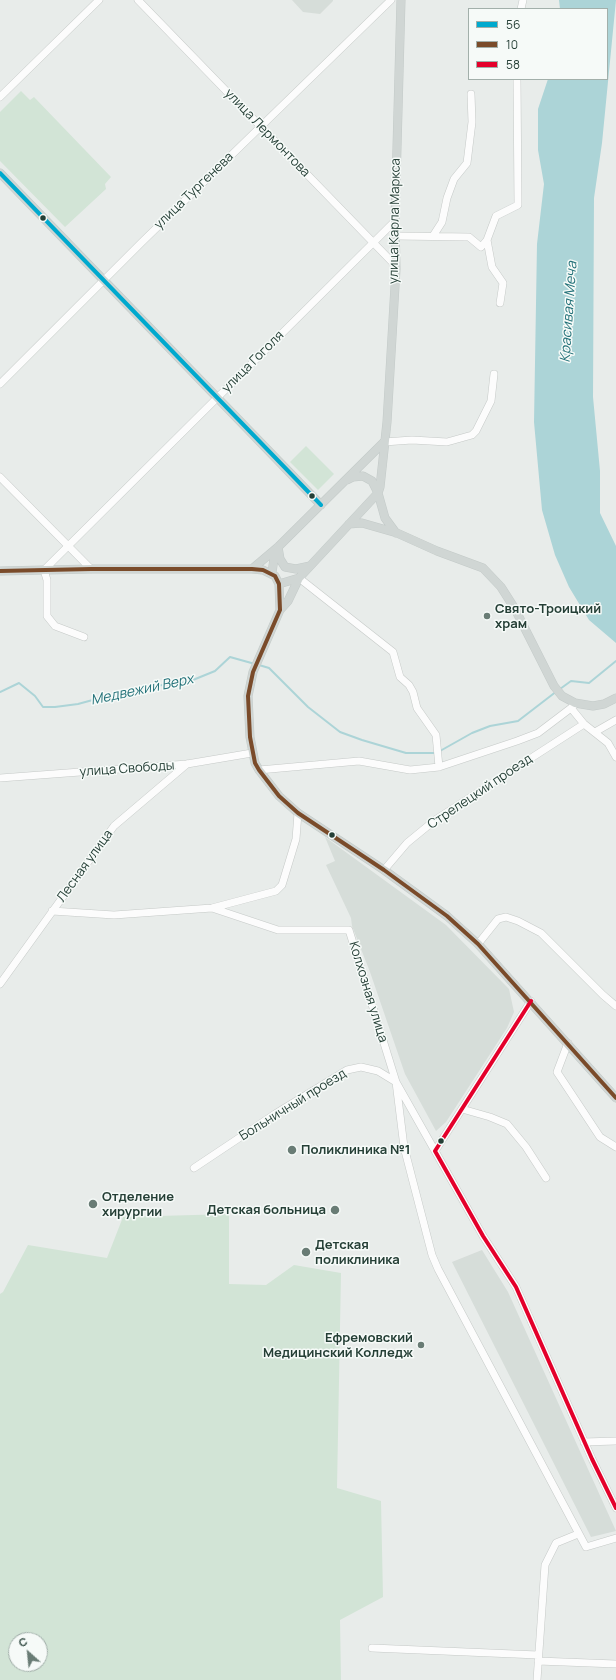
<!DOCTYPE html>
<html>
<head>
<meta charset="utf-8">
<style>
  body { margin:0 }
  #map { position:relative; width:616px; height:1680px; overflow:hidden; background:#e8ecea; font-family:Manrope,sans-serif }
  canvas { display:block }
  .legend { position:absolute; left:468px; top:8px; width:140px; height:72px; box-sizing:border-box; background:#f6faf8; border:1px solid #a2afaa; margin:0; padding:5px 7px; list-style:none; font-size:12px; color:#253f36 }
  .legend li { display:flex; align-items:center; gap:8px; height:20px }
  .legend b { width:20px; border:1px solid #a2afaa }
  .north { position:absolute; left:8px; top:1632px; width:40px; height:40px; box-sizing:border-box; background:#f6faf8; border:1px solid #a2afaa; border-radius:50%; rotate:333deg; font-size:11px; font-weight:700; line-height:16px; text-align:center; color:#253f36 }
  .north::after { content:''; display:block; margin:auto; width:14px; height:18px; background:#697c75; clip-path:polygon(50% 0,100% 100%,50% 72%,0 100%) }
</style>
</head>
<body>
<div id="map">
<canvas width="616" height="1680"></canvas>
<ul class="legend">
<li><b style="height:5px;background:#00a9ce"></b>56</li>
<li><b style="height:5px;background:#7a4b2a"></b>10</li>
<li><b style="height:5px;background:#e4002b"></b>58</li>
</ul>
<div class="north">С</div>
</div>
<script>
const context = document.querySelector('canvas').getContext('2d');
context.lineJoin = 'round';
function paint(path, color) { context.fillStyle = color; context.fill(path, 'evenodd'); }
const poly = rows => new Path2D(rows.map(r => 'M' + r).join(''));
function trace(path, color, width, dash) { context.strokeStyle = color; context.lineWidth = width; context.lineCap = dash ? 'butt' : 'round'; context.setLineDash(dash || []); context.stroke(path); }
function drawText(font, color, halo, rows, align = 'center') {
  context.font = font + ' Manrope,sans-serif'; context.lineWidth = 3; context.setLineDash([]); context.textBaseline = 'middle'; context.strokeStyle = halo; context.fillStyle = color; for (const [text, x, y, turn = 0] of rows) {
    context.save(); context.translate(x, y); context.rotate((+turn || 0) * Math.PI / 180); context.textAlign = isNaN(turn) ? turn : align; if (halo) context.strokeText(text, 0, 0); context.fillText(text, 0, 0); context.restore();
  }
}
paint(poly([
  [292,0,333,0,333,1,320,14,303,12],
  [325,837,446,925,509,989,514,1012,507,1028,446,1122,436,1131,405,1074,370,972,352,926,351,918,326,865,335,861],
  [482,1250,508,1292,616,1531,591,1537,452,1262]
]), '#d6ddd9');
paint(poly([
  [21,91,30,100,34,97,111,177,105,184,106,189,65,227,0,161,0,112],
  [306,446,334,474,318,490,290,462],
  [229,1214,229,1284,266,1285,294,1265,341,1273,337,1488,381,1501,383,1597,340,1620,341,1680,0,1680,0,1294,3,1292,28,1245,107,1258,123,1217],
  [16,1640,40,1640,40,1664,16,1664]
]), '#d2e4d6');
paint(poly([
  [559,0,616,0,602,143,594,198,593,397,600,471,600,513,616,546,616,643,589,620,569,587,555,555,542,510,534,422,537,244,544,184,538,150,538,109,548,79,607,79,607,9,560,9]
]), '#acd4d7');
trace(poly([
  [259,665,269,668,308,707,340,732,362,740,406,753,436,753],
  [560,689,571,681,589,683,616,661],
  [0,692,19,683,35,696,43,707,55,707,78,704,100,698,121,696,138,688,188,682,215,671,230,657,255,664],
  [440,751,472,733,490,726,518,721,557,691]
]), '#acd4d7', 2);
const minor = poly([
  [138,0,395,265],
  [521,9,523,0],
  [0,97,99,0],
  [396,236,469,237,481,247,487,240],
  [433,236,442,222,447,198,454,179,467,163,472,122,471,94],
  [500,303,503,283,492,267,487,240,496,216,518,205,517,79],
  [0,384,142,242,391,0],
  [384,442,412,440,447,442,472,435,476,431,491,401,494,374],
  [0,477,91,569],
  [299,578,393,652,400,677,409,685,413,692,417,708,436,735,439,767],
  [84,637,55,626,47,616,47,580,44,570,395,221],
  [574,705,571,708,584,724,608,743,616,757],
  [595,732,616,720],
  [259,770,359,761,410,770,439,767,517,741,538,733,571,708],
  [0,778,187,764,252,753],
  [384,870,407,843,435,820,584,724],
  [212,908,276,891,282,885,296,839,298,813],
  [52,911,114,915,212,908,278,930,349,930,396,1082,435,1151],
  [478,944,498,919,506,917,518,921,541,933,603,995,616,1006],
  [0,984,114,826,187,764],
  [531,1001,435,1151,483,1236,516,1287,592,1459,616,1508],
  [568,1043,557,1072,600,1137,616,1147],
  [462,1109,490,1117,507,1124,526,1147,546,1178],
  [194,1168,275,1114,347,1070,361,1067,378,1071,396,1082,404,1147,432,1255,438,1269,586,1547,616,1538],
  [584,1442,616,1441],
  [372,1648,538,1655],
  [538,1661,616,1664],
  [537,1680,545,1565,556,1543,578,1534]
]);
const major = poly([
  [0,173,321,505],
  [347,480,353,477,363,476,372,481,378,493,385,518,396,533],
  [349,524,362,523,397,533,437,551,483,568,501,587,515,609,554,686,562,696,575,703,593,706,604,704,616,698],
  [278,547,280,559,285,567,296,569,310,566],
  [252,569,278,547,384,442],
  [0,571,91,569,252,569,263,570,275,576,279,584,280,610,253,672,248,696,250,737,255,763,259,770,279,796,298,813,384,870,447,916,478,944,616,1098],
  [272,573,274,558,278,549],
  [279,584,299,578,378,493,380,487,387,422,396,269,395,221,401,0],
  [280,610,288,601,299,578]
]);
trace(minor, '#c5c9c7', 8);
trace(major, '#c3cac8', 9);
trace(minor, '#fcfcfc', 7);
trace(major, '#d0d6d4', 8);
trace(poly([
  [0,173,321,505]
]), '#00a9ce', 4);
trace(poly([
  [0,571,91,569,252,569,263,570,275,576,279,584,280,610,253,672,248,696,250,737,255,763,259,770,279,796,298,813,384,870,447,916,478,944,616,1098]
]), '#7a4b2a', 4);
trace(poly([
  [531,1001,435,1151,483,1236,516,1287,592,1459,616,1508]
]), '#e4002b', 4);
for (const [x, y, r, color] of [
  [43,218,3.5,"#253f36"],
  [312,496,3.5,"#253f36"],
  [487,616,4,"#697c75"],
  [332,835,3.5,"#253f36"],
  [441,1141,3.5,"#253f36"],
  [292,1150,5,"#697c75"],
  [93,1204,5,"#697c75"],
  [335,1210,5,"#697c75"],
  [306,1252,5,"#697c75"],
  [421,1345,4,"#697c75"]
]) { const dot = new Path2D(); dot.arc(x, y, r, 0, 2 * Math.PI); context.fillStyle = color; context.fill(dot); trace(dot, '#f6faf8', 1.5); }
drawText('13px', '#253f36', '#f6faf8', [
  ["улица Лермонтова",267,133,46],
  ["улица Тургенева",194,191,-44],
  ["улица Карла Маркса",395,221,-89],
  ["улица Гоголя",253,362,-45],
  ["улица Свободы",127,769,-4],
  ["Стрелецкий проезд",480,792,-34],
  ["Лесная улица",85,866,-54],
  ["Колхозная улица",368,992,73],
  ["Больничный проезд",293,1105,-32]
]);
drawText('bold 13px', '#253f36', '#f6faf8', [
  ["Свято-Троицкий",495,609],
  ["храм",495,624],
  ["Поликлиника №1",301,1150],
  ["Отделение",102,1197],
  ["хирургии",102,1212],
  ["Детская больница",326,1210,"right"],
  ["Детская",315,1245],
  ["поликлиника",315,1260],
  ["Ефремовский",413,1338,"right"],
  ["Медицинский Колледж",413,1353,"right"]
], 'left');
drawText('italic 14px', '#227178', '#f6faf8', [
  ["Красивая Меча",569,312,-86],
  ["Медвежий Верх",142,690,-12]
]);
</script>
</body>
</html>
